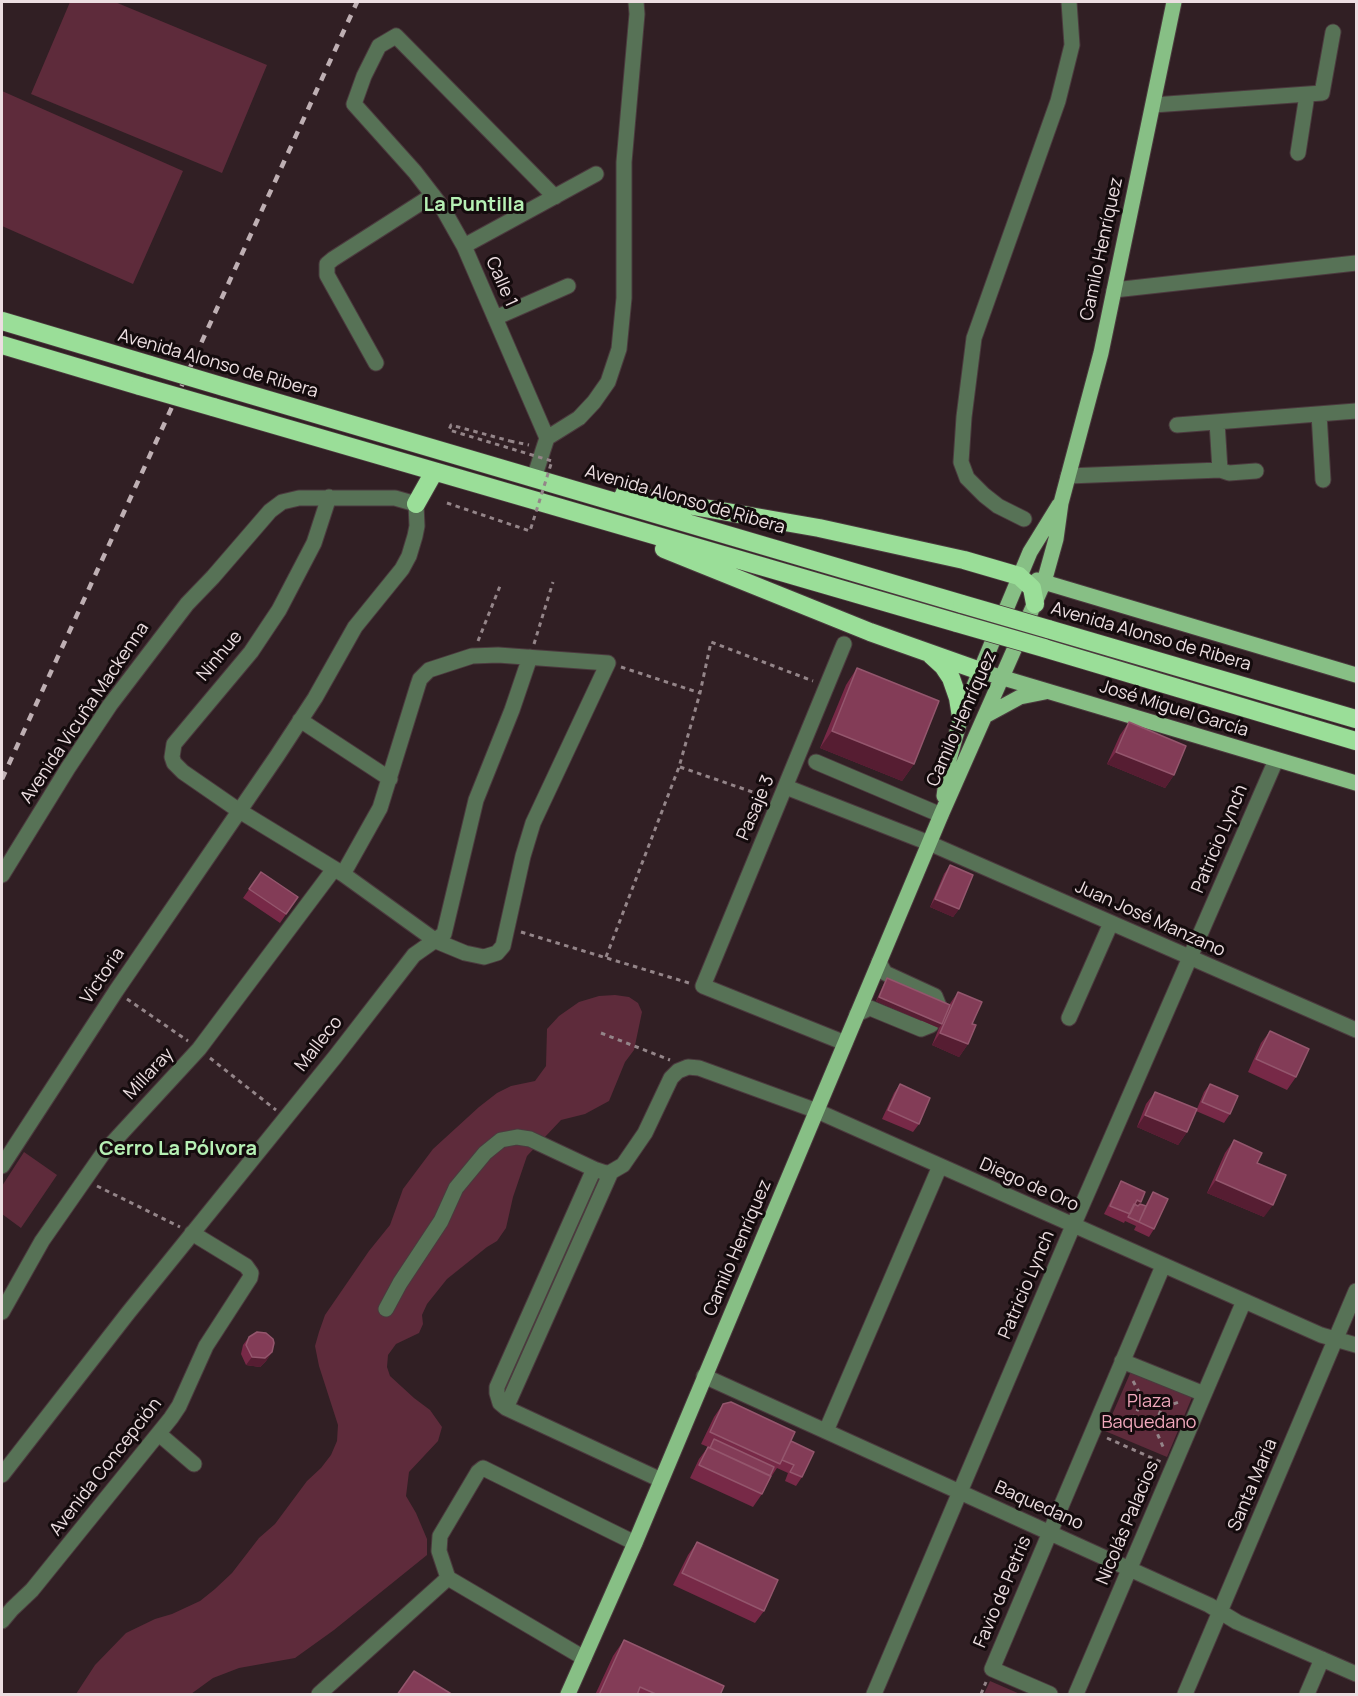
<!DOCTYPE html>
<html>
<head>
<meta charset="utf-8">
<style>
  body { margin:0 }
  #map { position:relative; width:1358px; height:1696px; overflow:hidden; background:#311f24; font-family:Manrope,sans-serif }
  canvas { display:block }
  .frame { position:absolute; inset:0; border:3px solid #ecdee1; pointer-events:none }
</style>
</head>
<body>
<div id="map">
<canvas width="1358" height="1696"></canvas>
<div class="frame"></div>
</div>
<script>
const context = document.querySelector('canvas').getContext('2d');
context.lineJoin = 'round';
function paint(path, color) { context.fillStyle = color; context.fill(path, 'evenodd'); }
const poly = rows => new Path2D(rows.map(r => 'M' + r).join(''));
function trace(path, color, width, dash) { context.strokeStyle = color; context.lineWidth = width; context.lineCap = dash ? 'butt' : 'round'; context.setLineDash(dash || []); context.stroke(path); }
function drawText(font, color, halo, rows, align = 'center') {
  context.font = font + ' Manrope,sans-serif'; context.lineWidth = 6; context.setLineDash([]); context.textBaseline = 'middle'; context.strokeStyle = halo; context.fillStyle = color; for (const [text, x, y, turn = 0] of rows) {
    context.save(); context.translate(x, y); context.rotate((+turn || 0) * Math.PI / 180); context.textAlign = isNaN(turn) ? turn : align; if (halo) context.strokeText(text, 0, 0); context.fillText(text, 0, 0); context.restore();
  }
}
paint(poly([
  [70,2,115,2,267,65,222,173,31,94],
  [2,91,183,171,133,284,2,226],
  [615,995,629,997,638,1003,642,1012,634,1050,625,1062,609,1101,585,1114,561,1120,527,1156,513,1197,506,1228,497,1241,487,1247,447,1279,427,1304,422,1315,423,1324,419,1333,396,1344,388,1355,387,1367,390,1376,414,1398,430,1410,442,1427,438,1441,409,1472,406,1496,416,1513,427,1539,427,1555,334,1630,295,1658,239,1668,213,1678,191,1694,76,1694,95,1665,126,1633,155,1619,172,1614,200,1601,215,1589,232,1573,259,1538,275,1524,307,1481,321,1468,331,1455,337,1441,338,1425,319,1366,315,1346,319,1332,325,1315,369,1251,390,1225,403,1189,433,1149,479,1107,497,1093,511,1086,535,1081,546,1066,547,1029,559,1016,579,1002,599,996],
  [24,1152,57,1175,21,1228,2,1214,2,1186],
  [1132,1369,1193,1395,1167,1457,1105,1431],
  [990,1681,1020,1694,984,1694]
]), '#5e2b3b');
const minor = poly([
  [1153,105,1322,93,1333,32],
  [1298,153,1307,95],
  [464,246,596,174],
  [1114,290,1356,263],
  [495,318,568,286],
  [376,363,327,275,327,264,333,259,433,195],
  [1319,414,1323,480],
  [1177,425,1356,411],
  [547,438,579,418,594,402,608,382,619,349,624,298,624,162,637,14,636,2],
  [1220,470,1229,473,1256,471],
  [1068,476,1220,470,1217,422],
  [534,478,547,438,464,246,442,207,415,172,354,104,364,76,379,46,396,36,555,197],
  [329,497,314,543,279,610,251,652,174,744,172,757,174,763,183,772,238,810,343,874,436,941,465,953,484,957,497,953,503,946,523,856,533,823,608,663,498,655,472,656,429,670,420,679,418,685,380,808,343,874],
  [1024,519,998,506,984,495,967,478,961,462,964,417,974,338,1058,101,1072,45,1069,2],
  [844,644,703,986,845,1043],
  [300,720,390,779],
  [816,762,941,815],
  [786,787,929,843,1356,1030],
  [2,875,68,768,110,705,187,604,213,577,270,511,282,502,299,498,395,498,416,504,417,526,415,536,409,556,402,569,355,627,315,698,277,756,116,991,2,1166],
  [879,962,885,973,935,996,939,1006],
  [857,1014,870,1008,921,1029,931,1025],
  [1069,1018,1111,923],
  [386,1309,400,1283,441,1221,456,1188,485,1153,501,1140,517,1137,530,1139,594,1169],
  [2,1312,42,1241,104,1152,199,1049,334,869],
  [1122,1361,1204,1394],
  [704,1376,1209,1605,1237,1622,1356,1674],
  [506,1408,611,1172],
  [826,1431,940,1166],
  [159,1434,194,1464],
  [2,1475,128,1313,335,1057,414,955,444,934,476,800,512,710,530,657],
  [661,1480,506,1408,500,1403,497,1393,497,1387,594,1169,606,1173,611,1172,623,1165,645,1133,671,1078,678,1071,688,1067,699,1068,817,1111,1321,1335,1356,1345],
  [448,1578,439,1551,440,1536,478,1472,483,1468,635,1543],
  [448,1578,584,1658],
  [2,1621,12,1609,32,1590,171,1418,179,1406,206,1346,250,1278,251,1273,246,1266,192,1233],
  [319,1694,448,1578],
  [874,1694,1073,1226,1276,760],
  [1050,1694,992,1669,1163,1266],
  [1076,1694,1244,1301],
  [1185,1694,1356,1291],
  [1307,1694,1322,1659]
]);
const major = poly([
  [1037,580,1356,675],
  [980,671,1356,783],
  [985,716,1020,697,1045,692],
  [944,796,949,760,961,717,1030,552,1059,505],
  [568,1694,635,1543,941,815,1044,582,1056,539,1061,503,1101,353,1174,2]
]);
const highway = poly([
  [2,321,150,365],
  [2,345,140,386],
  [224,387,962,604],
  [213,407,957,623],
  [624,494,819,528,964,560,1019,576,1032,588,1035,604],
  [416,504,434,472],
  [664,549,870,632,980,671],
  [1048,629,1356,719],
  [1044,648,1356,741],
  [931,655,943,666,951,678,958,698,961,717]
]);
trace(minor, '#4b3a3e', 17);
trace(major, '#4b3a3e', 17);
trace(highway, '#4b3a3e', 20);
trace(poly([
  [510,441,529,445],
  [478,641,500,586],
  [534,644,553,582],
  [621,667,700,693],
  [680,767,767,797],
  [521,932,689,983],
  [606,957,679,767,700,693,711,642,813,681],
  [127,999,188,1041],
  [601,1033,670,1060],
  [210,1058,276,1110],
  [97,1186,180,1227],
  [1133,1381,1143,1399,1162,1408,1182,1401],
  [1143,1399,1134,1417,1154,1426,1162,1408],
  [1112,1425,1134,1417],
  [1154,1426,1164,1449],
  [1107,1438,1161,1462],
  [981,1694,986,1682]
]), '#948589', 3, [4.5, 4.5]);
trace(minor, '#577256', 15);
trace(major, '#87bf85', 15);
trace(highway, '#9ade98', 18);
trace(poly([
  [2,779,357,2]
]), '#beafb3', 4.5, [8, 8]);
const highwayBridge = poly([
  [150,365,224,387],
  [140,386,213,407],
  [962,604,1048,629],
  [957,623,1044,648]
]);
trace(highwayBridge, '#4b3a3e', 20, []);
trace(poly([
  [447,503,530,531,552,461,449,430,451,425,510,441]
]), '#948589', 3, [4.5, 4.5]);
trace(highwayBridge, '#9ade98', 18);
paint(poly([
  [857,668,914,764,902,781,820,748,846,685],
  [1129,722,1174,775,1165,788,1107,764,1120,735],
  [950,865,959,909,953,917,930,907,944,874],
  [261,872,298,897,280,923,243,898],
  [887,978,949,1005,958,992,972,1024,968,1044,959,1057,932,1045,939,1028,876,1001,884,983],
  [1270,1031,1296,1077,1287,1090,1248,1072,1261,1043],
  [900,1084,919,1124,913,1132,882,1119,894,1093],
  [1210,1084,1230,1114,1224,1123,1196,1111,1204,1092],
  [1155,1092,1187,1132,1178,1145,1137,1127,1146,1104],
  [1234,1140,1257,1163,1264,1217,1207,1193,1225,1153],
  [1121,1181,1140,1204,1145,1206,1153,1192,1154,1229,1149,1237,1134,1230,1136,1226,1125,1221,1124,1223,1104,1214,1116,1190],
  [249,1337,272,1352,266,1361,260,1367,246,1365,241,1354,243,1345],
  [723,1404,791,1441,802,1477,796,1486,785,1481,788,1473,777,1468,771,1477,762,1494,753,1507,690,1478,699,1459,708,1447,701,1444,714,1417],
  [697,1542,764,1611,755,1623,673,1585,688,1555],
  [624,1640,720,1695,595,1695,613,1656]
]), '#772947');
paint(poly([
  [832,731,914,764,902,781,820,748],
  [1116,752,1174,775,1165,788,1107,764],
  [935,899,959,909,953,917,930,907],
  [879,997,942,1024,939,1028,876,1001],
  [940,1033,968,1044,959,1057,932,1045],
  [1145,1115,1187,1132,1178,1145,1137,1127],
  [1216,1180,1273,1205,1264,1217,1207,1193],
  [1137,1200,1141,1202,1135,1210,1132,1209],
  [272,1352,266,1361,260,1367,246,1365,252,1357]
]), '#561d32');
const building = poly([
  [857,668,939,701,914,764,832,731,857,668],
  [1129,722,1186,746,1174,775,1116,752,1129,722],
  [950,865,973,875,959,909,935,899,950,865],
  [261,872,298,897,286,914,249,889,261,872],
  [887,978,950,1005,942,1024,879,997,887,978],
  [958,992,982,1002,972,1024,976,1025,968,1044,940,1033,958,992],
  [1270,1031,1309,1049,1296,1077,1256,1059,1270,1031],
  [900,1084,930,1098,919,1124,888,1110,900,1084],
  [1210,1084,1238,1096,1230,1114,1202,1102,1210,1084],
  [1155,1092,1197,1109,1187,1132,1145,1115,1155,1092],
  [1234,1140,1262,1153,1257,1163,1286,1175,1273,1205,1216,1180,1234,1140],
  [1121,1181,1145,1192,1141,1202,1137,1200,1130,1214,1110,1206,1121,1181],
  [1153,1192,1168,1199,1154,1229,1139,1222,1153,1192],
  [1134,1204,1138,1206,1140,1204,1146,1206,1139,1222,1128,1217,1134,1204],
  [257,1332,266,1333,273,1339,274,1343,272,1352,265,1358,252,1357,246,1345,249,1337,257,1332],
  [731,1402,795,1432,780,1464,710,1432,723,1404,731,1402],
  [714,1439,774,1467,770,1476,710,1448,714,1439],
  [791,1441,814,1452,802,1477,790,1472,794,1465,782,1460,791,1441],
  [708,1447,771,1476,762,1494,699,1465,708,1447],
  [697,1542,778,1580,764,1611,682,1573,697,1542],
  [624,1640,724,1686,720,1695,658,1695,640,1687,637,1695,599,1695,624,1640],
  [414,1671,453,1695,397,1695,414,1671]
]);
paint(building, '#833c57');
trace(building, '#94566d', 1.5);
drawText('18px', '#ecdee1', '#140b0d', [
  ["Camilo Henríquez",1102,249,-78],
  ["Calle 1",501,282,66],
  ["Avenida Alonso de Ribera",218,364,16],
  ["Avenida Alonso de Ribera",685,500,16],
  ["Avenida Alonso de Ribera",1151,637,16],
  ["Ninhue",220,656,-50],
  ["José Miguel García",1174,709,17],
  ["Avenida Vicuña Mackenna",85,713,-56],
  ["Camilo Henríquez",962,719,-66],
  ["Pasaje 3",756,808,-67],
  ["Patricio Lynch",1220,839,-67],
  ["Juan José Manzano",1150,919,24],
  ["Victoria",103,976,-56],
  ["Malleco",319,1044,-52],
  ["Millaray",149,1074,-47],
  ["Diego de Oro",1029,1185,24],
  ["Camilo Henríquez",738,1248,-67],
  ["Patricio Lynch",1027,1285,-67],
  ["Avenida Concepción",106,1467,-52],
  ["Santa María",1253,1485,-67],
  ["Baquedano",1039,1506,24],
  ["Nicolás Palacios",1128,1523,-67],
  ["Favio de Petris",1003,1592,-67]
]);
drawText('18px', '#f2a9bd', '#140b0d', [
  ["Plaza",1149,1402],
  ["Baquedano",1149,1423]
]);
drawText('bold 20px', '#b6f0b4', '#140b0d', [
  ["La Puntilla",474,205],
  ["Cerro La Pólvora",178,1149]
]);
</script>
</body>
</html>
